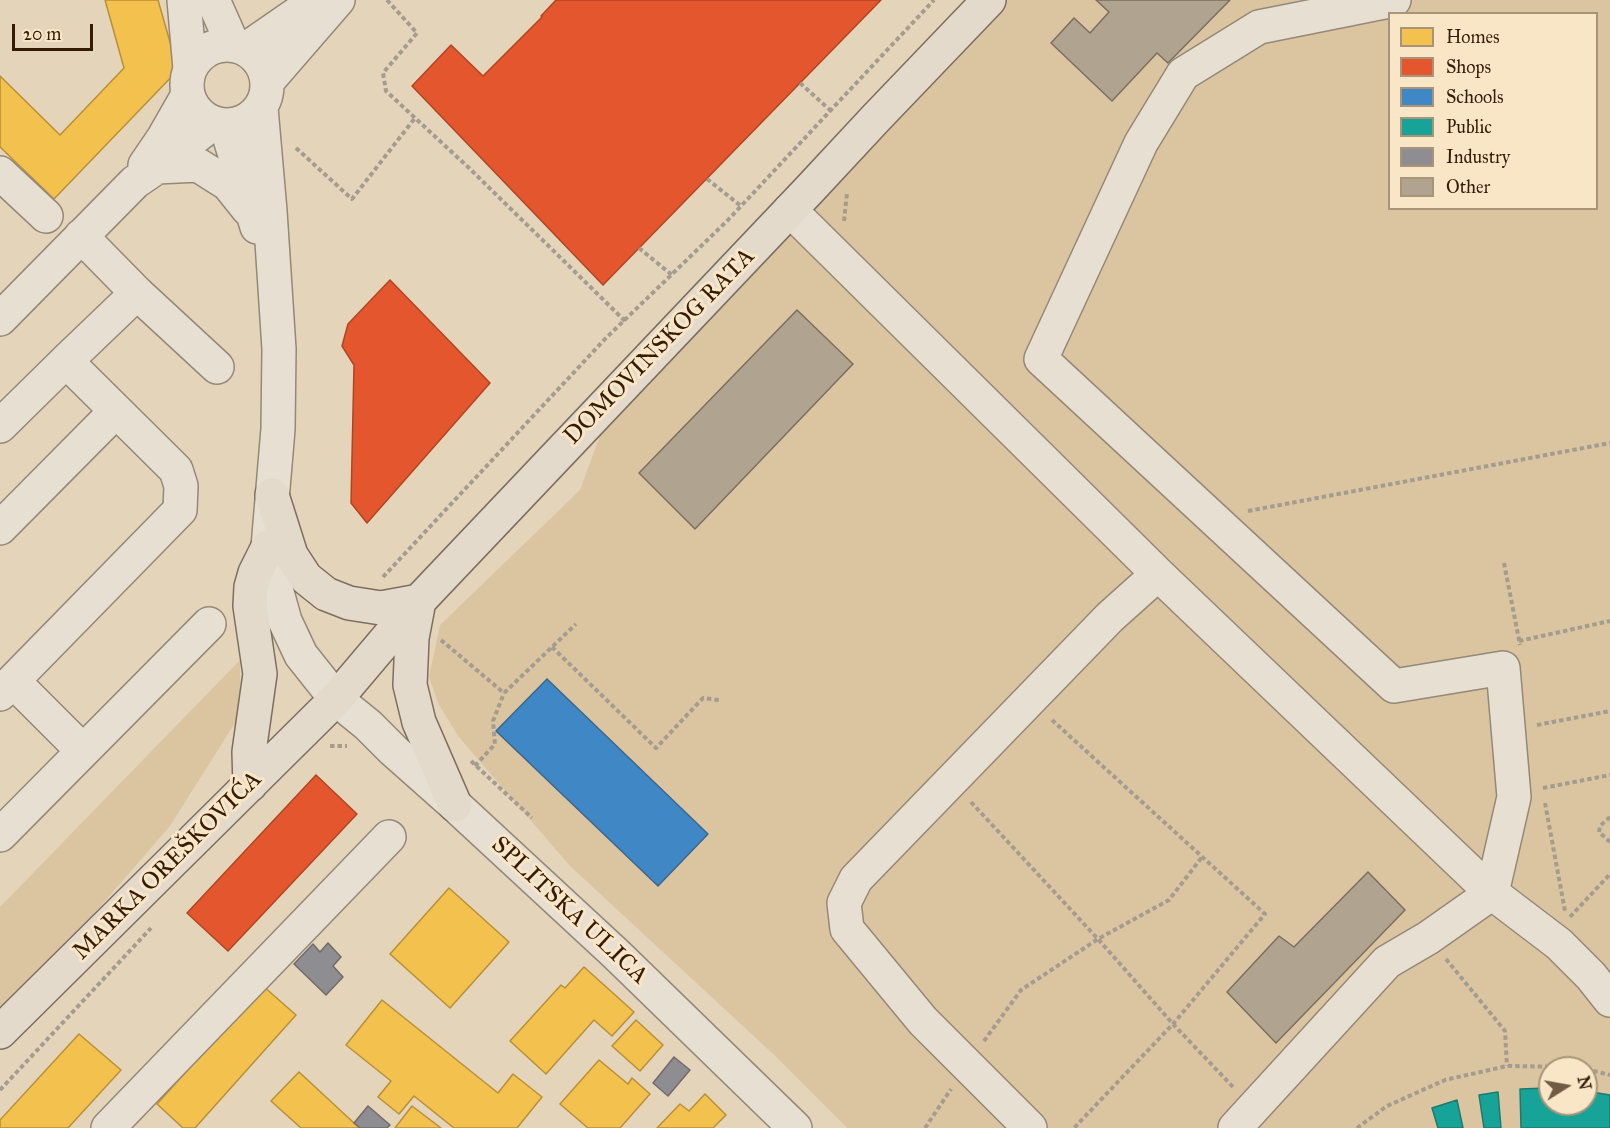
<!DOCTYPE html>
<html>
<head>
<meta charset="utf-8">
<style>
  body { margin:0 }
  #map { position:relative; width:1610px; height:1128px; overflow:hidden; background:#e4d4ba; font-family:"IM FELL Great Primer",serif }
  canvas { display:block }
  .legend { position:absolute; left:1388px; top:12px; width:210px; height:198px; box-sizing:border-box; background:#f8e6c6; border:2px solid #aa9479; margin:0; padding:8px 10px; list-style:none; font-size:18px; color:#351a06 }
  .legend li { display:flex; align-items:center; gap:12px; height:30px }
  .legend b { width:30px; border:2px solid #aa9479 }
  .north { position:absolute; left:1538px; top:1056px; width:60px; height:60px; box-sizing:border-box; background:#f8e6c6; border:2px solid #aa9479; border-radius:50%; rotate:79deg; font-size:16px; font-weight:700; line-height:24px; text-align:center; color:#351a06 }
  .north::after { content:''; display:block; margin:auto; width:21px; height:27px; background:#725b45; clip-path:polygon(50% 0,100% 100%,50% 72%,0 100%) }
  .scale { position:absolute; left:12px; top:24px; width:81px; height:27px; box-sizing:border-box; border:3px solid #351a06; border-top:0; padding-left:8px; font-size:18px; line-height:21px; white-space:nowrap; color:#351a06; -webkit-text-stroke:4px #f8e6c6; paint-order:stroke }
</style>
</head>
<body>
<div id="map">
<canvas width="1610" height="1128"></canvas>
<ul class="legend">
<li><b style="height:16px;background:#f2c14e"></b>Homes</li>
<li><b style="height:16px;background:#e4572e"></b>Shops</li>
<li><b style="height:16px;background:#3f88c5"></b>Schools</li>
<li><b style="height:16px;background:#17a398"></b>Public</li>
<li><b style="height:16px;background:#8d8d92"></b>Industry</li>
<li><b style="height:16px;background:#b0a390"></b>Other</li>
</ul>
<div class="north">N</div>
<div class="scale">20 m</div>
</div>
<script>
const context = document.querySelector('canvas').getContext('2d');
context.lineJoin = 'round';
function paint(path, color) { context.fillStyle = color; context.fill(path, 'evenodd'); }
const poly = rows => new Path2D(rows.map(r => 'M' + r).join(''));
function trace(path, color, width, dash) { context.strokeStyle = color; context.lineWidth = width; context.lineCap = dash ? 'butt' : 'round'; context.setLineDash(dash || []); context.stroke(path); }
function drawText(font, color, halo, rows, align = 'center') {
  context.font = font + ' "IM FELL Great Primer",serif'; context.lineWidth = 6; context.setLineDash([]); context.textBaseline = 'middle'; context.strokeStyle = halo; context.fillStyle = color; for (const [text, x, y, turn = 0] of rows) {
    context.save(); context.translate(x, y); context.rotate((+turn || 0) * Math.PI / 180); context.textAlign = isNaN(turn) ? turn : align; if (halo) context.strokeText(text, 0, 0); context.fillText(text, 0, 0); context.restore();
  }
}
paint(poly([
  [989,0,1610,0,1610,1128,847,1128,772,1053,570,866,458,736,439,705,429,677,440,625,580,490,615,395],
  [1390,14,1596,14,1596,208,1390,208],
  [1550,1068,1586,1068,1586,1104,1550,1104],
  [240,660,240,715,170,826,0,1022,0,907]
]), '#dbc5a1');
const homes = poly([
  [105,0,158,0,178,70,54,199,0,147,0,76,60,135,124,68,105,0],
  [449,888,509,942,450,1008,390,954,449,888],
  [584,967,634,1012,612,1036,594,1020,546,1074,510,1041,561,985,565,988,584,967],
  [263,986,296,1015,195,1128,183,1128,157,1104,263,986],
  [382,1000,498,1093,513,1074,542,1097,517,1128,454,1128,414,1096,399,1114,378,1097,391,1081,346,1045,382,1000],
  [636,1020,663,1045,640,1071,612,1046,636,1020],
  [79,1034,121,1070,68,1128,0,1128,0,1120,79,1034],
  [599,1060,628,1084,632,1078,650,1094,620,1128,588,1128,560,1104,599,1060],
  [299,1072,354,1123,360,1128,301,1128,271,1101,299,1072],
  [705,1094,726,1115,713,1128,657,1128,680,1104,689,1111,705,1094],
  [412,1106,441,1128,395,1128,412,1106]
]);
paint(homes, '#f2c14e');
trace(homes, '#b98f38', 1.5);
const shops = poly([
  [556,0,881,0,603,285,412,86,451,45,483,76,542,17,541,16,556,0],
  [390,280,490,383,367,523,351,503,354,365,342,346,348,324,390,280],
  [316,775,357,814,228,951,187,913,316,775]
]);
paint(shops, '#e4572e');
trace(shops, '#b04522', 1.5);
const schools = poly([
  [547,679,708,834,658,886,496,731,547,679]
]);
paint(schools, '#3f88c5');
trace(schools, '#3c678c', 1.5);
const public = poly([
  [1547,1088,1550,1088,1550,1104,1586,1104,1586,1091,1610,1095,1610,1128,1521,1128,1520,1089,1547,1088],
  [1498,1092,1501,1128,1484,1128,1479,1095,1498,1092],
  [1457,1100,1463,1128,1438,1128,1432,1108,1457,1100]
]);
paint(public, '#17a398');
trace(public, '#207a6c', 1.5);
const industry = poly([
  [328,943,341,957,333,966,343,977,326,995,294,964,313,944,320,952,328,943],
  [674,1057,690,1070,668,1096,653,1083,674,1057],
  [368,1106,390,1125,387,1128,360,1128,354,1123,368,1106]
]);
paint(industry, '#8d8d92');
trace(industry, '#736a68', 1.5);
const building = poly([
  [1096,0,1230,0,1168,63,1157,53,1112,101,1051,43,1074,18,1090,33,1109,12,1096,0],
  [797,310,853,364,695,529,639,473,797,310],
  [1368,872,1405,910,1276,1043,1227,992,1279,936,1294,947,1368,872]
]);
paint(building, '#b0a390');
trace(building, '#7c6f5f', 1.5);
const minor = poly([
  [184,0,190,69],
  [213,0,233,45],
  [1394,0,1259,27,1183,74,1141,143,1041,359,1394,686,1503,668,1514,797,1492,893],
  '187 85a40 40 0 1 1 80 0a40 40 0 1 1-80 0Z',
  [246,49,317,0],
  [267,82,338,0],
  [261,108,270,211,279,349,278,429,268,547,275,585,285,621,301,655,336,699,368,725,393,750,455,805,616,954,795,1128],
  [226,126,257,227],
  [145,165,164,137,188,95],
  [157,167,198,165,228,184,248,209],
  [0,173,46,216],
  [790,210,1158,574,1492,893],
  [81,236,137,293,217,367],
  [0,319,135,182,157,167,213,123],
  [0,426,66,361],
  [0,528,116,411],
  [13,681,83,751],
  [0,694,180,510,181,486,176,470,66,361,137,293],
  [0,835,209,624],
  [108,1128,389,837],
  [1030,1128,923,1021,847,929,844,903,856,879,1110,617,1158,574],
  [1235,1128,1387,962,1428,938,1492,893,1559,944,1591,976,1610,1000]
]);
const major = poly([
  [272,495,291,555,306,578,326,594,349,603,381,608,419,601],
  [419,601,412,638,410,685,419,722,455,805],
  [250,785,249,752,260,674,250,606,251,587,255,573,268,547],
  [0,1032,336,699,419,601,809,190,876,118,989,0]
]);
trace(minor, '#948877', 36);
trace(major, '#7c6f5f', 36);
trace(poly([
  [387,0,417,33,383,73,386,91,469,168,625,321],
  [800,83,831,111],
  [296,148,352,199,415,118],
  [707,179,741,206],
  [844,221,847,193],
  [639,248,672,275],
  [1248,511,1610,443],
  [1504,563,1520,645],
  [383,577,605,339,728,220,934,0],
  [441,640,504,693,576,624],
  [1519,641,1610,621],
  [552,647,656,748,703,698,719,700],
  [1052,720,1265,914,1173,1024,1074,1128],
  [1537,725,1610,711],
  [330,746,347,746],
  [471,761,532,818],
  [475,766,495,744,493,721,504,693],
  [1543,788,1610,775],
  [971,802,1098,939,1173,1024,1234,1088],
  [1545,803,1565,911],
  [1610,817,1600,826,1599,832,1610,842],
  [1570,917,1610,874],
  [1446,959,1505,1031,1507,1066],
  [984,1041,1021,990,1098,939,1169,900,1202,857],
  [1586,1069,1610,1075],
  [0,1090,151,928],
  [925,1128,951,1089],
  [1357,1128,1387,1106,1445,1080,1507,1066,1577,1067,1583,1068]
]), '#a59c90', 4, [4.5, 3]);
trace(minor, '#e7dfd2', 33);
trace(major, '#e3dacb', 33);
drawText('24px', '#351a06', '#f8e6c6', [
  ["DOMOVINSKOG RATA",660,347,-46],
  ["MARKA OREŠKOVIĆA",168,866,-45],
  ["SPLITSKA ULICA",569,911,43]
]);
</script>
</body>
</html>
